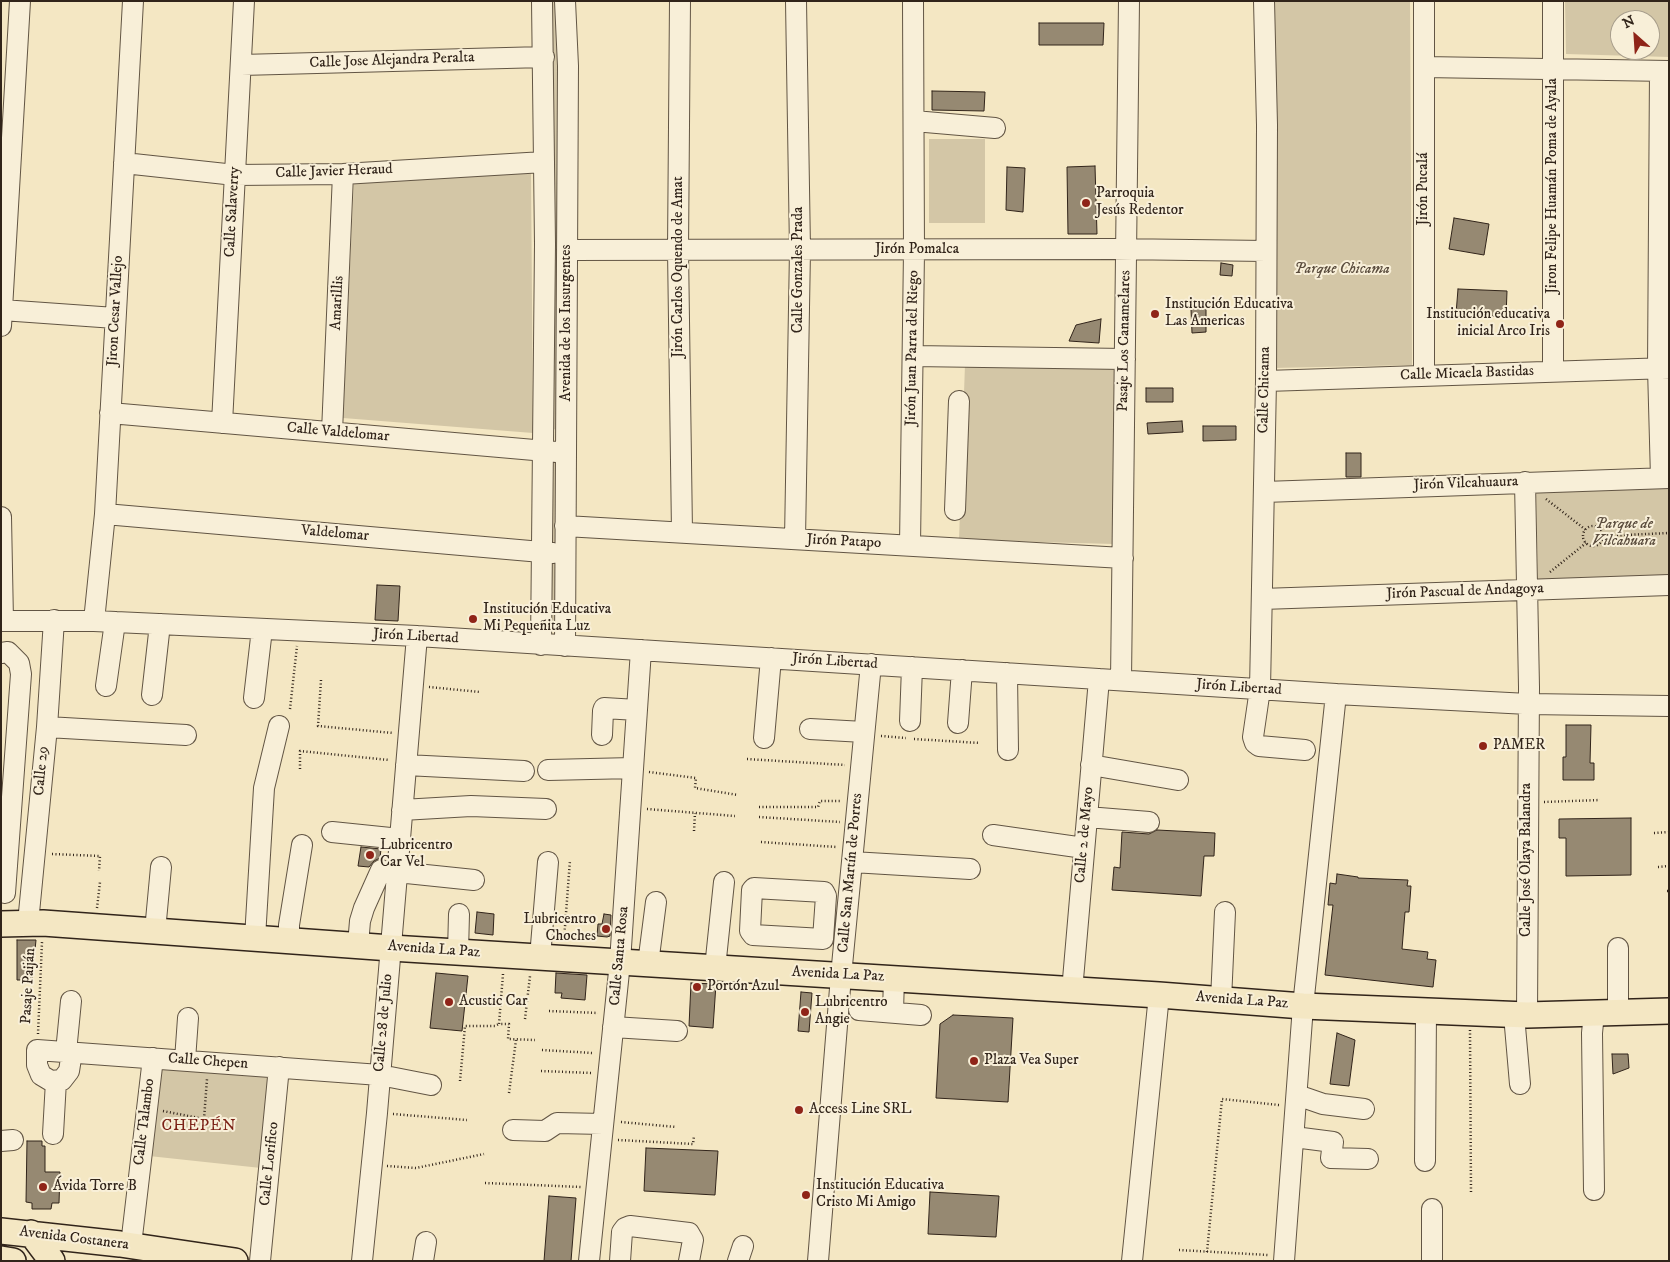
<!DOCTYPE html>
<html>
<head>
<meta charset="utf-8">
<style>
  body { margin:0 }
  #map { position:relative; width:1670px; height:1262px; overflow:hidden; background:#f4e7c3; font-family:"IM FELL DW Pica",serif }
  canvas { display:block }
  .frame { position:absolute; inset:0; border:2px solid #31241a; pointer-events:none }
  .north { position:absolute; left:1610px; top:10px; width:50px; height:50px; box-sizing:border-box; background:#f8efd8; border:1px solid #a89e8c; border-radius:50%; rotate:334deg; font-size:14px; font-weight:700; line-height:20px; text-align:center; color:#31241a }
  .north::after { content:''; display:block; margin:auto; width:18px; height:22px; background:#8f2418; clip-path:polygon(50% 0,100% 100%,50% 72%,0 100%) }
</style>
</head>
<body>
<div id="map">
<canvas width="1670" height="1262"></canvas>
<div class="frame"></div>
<div class="north">N</div>
</div>
<script>
const context = document.querySelector('canvas').getContext('2d');
context.lineJoin = 'round';
function paint(path, color) { context.fillStyle = color; context.fill(path, 'evenodd'); }
const poly = rows => new Path2D(rows.map(r => 'M' + r).join(''));
function trace(path, color, width, dash) { context.strokeStyle = color; context.lineWidth = width; context.lineCap = dash ? 'butt' : 'round'; context.setLineDash(dash || []); context.stroke(path); }
function drawText(font, color, halo, rows, align = 'center') {
  context.font = font + ' "IM FELL DW Pica",serif'; context.lineWidth = 4; context.setLineDash([]); context.textBaseline = 'middle'; context.strokeStyle = halo; context.fillStyle = color; for (const [text, x, y, turn = 0] of rows) {
    context.save(); context.translate(x, y); context.rotate((+turn || 0) * Math.PI / 180); context.textAlign = isNaN(turn) ? turn : align; if (halo) context.strokeText(text, 0, 0); context.fillText(text, 0, 0); context.restore();
  }
}
paint(poly([
  [544,1,559,1,562,430,552,429],
  [1273,1,1410,1,1412,365,1273,368],
  [1565,1,1669,1,1669,57,1566,54],
  [1620,20,1650,20,1650,50,1620,50],
  [929,139,985,139,985,223,929,223],
  [531,172,533,433,343,418,354,179],
  [965,364,1120,369,1114,544,959,540],
  [554,455,561,457,559,629,550,627],
  [1669,487,1669,576,1538,581,1536,491],
  [157,1063,274,1070,261,1168,149,1156]
]), '#d3c6a6');
const building = poly([
  [1039,23,1104,23,1103,45,1039,45,1039,23],
  [932,91,985,92,984,111,932,110,932,91],
  [1095,166,1097,234,1068,234,1067,167,1095,166],
  [1007,167,1025,168,1023,212,1006,210,1007,167],
  [1454,218,1489,224,1484,255,1449,249,1454,218],
  [1221,263,1233,265,1232,276,1220,275,1221,263],
  [1458,289,1507,291,1506,317,1456,314,1458,289],
  [1191,309,1206,309,1206,332,1192,333,1191,309],
  [1101,319,1099,343,1069,341,1076,325,1101,319],
  [1146,388,1173,388,1173,402,1146,402,1146,388],
  [1182,421,1183,432,1148,434,1147,423,1182,421],
  [1203,426,1236,426,1236,440,1203,441,1203,426],
  [1346,453,1361,453,1361,477,1346,477,1346,453],
  [377,585,400,586,398,621,375,620,377,585],
  [1566,725,1591,725,1590,763,1594,763,1594,780,1563,780,1563,757,1566,757,1566,725],
  [1631,818,1631,875,1566,876,1566,838,1559,838,1559,819,1631,818],
  [1157,830,1215,833,1214,856,1204,856,1201,896,1112,890,1114,867,1120,868,1122,832,1149,834,1157,830],
  [361,847,381,849,380,858,374,861,369,867,358,866,361,847],
  [1337,874,1358,877,1358,878,1408,880,1407,886,1411,886,1409,912,1405,912,1402,949,1428,952,1427,959,1436,960,1433,987,1325,975,1333,905,1328,905,1330,883,1336,884,1337,874],
  [477,912,494,914,493,935,475,933,477,912],
  [604,914,611,915,610,936,607,937,597,936,598,924,602,924,604,914],
  [17,940,36,940,32,980,17,980,17,940],
  [436,973,468,976,462,1031,430,1028,436,973],
  [556,973,587,975,585,1000,561,998,562,993,555,993,556,973],
  [691,983,716,984,713,1028,689,1026,691,983],
  [801,992,812,993,809,1032,798,1031,801,992],
  [953,1015,1013,1018,1008,1102,936,1098,940,1024,953,1015],
  [1337,1033,1355,1040,1349,1086,1330,1084,1337,1033],
  [1612,1054,1628,1054,1629,1068,1613,1074,1612,1054],
  [27,1141,42,1141,42,1146,45,1146,45,1172,60,1172,59,1203,52,1203,51,1209,32,1209,32,1203,26,1202,27,1141],
  [646,1148,718,1151,715,1195,644,1191,646,1148],
  [930,1192,999,1196,996,1237,928,1234,930,1192],
  [549,1196,576,1198,571,1261,544,1261,549,1196]
]);
paint(building, '#968972');
trace(building, '#31241a', 1);
const minor = poly([
  [565,1,568,66,565,646],
  [680,1,678,250,682,532],
  [1264,1,1267,125,1266,381,1260,689,1253,737,1255,743,1259,746,1305,750],
  [1424,1,1424,376],
  [241,65,544,57],
  [1424,67,1669,71],
  [1660,71,1658,368,1661,478],
  [914,121,995,128],
  [124,163,235,175,343,174,544,162],
  [567,250,1115,249,1266,251],
  [2,310,115,318],
  [1,326,20,1],
  [913,356,1125,359],
  [1553,371,1553,1],
  [1266,381,1669,368],
  [110,413,557,452],
  [222,423,244,1],
  [332,432,343,174],
  [1525,482,1529,687,1527,1015],
  [1264,492,1669,478],
  [955,510,959,401],
  [105,514,553,553],
  [1,517,3,621],
  [565,526,1123,558],
  [795,539,800,250,796,1],
  [910,545,914,251,913,1],
  [1262,599,1669,585],
  [1,621,94,621,417,636,1336,694,1528,704,1669,706],
  [94,621,105,514,133,1],
  [541,645,545,244,542,1],
  [1,653,8,652,19,663,21,674,5,893],
  [1007,673,1008,750],
  [1121,680,1129,1],
  [106,686,115,622],
  [152,695,160,624],
  [254,698,262,629],
  [910,721,912,667],
  [958,723,962,670],
  [47,727,186,735],
  [810,729,864,732],
  [602,735,603,711,604,708,637,710],
  [764,738,771,658],
  [406,765,524,771],
  [1091,765,1178,780],
  [548,770,633,768],
  [402,810,471,806,546,809],
  [1087,817,1149,822],
  [332,832,400,839],
  [993,835,1084,848],
  [852,862,970,869],
  [397,872,474,880],
  [754,888,824,892,826,896,823,939,753,935,750,931,752,890,754,888],
  [28,923,47,727,54,620],
  [155,931,161,867],
  [255,938,264,788,279,726],
  [289,940,289,925,302,845],
  [358,945,360,921,364,908,381,870],
  [458,952,459,914],
  [540,957,548,862],
  [648,964,656,902],
  [715,968,724,882],
  [1072,991,1099,679],
  [1221,1000,1225,912],
  [859,1010,921,1015],
  [893,1012,894,978],
  [1594,1013,1592,1033,1594,1190],
  [1618,1013,1618,948],
  [1514,1015,1520,1084],
  [613,1027,677,1031],
  [66,1052,71,1001],
  [72,1052,69,1071,62,1080,51,1081,41,1075,37,1065,37,1050,380,1075,431,1085],
  [185,1060,188,1018],
  [1297,1095,1323,1104,1364,1109],
  [513,1130,545,1131,557,1123,603,1124],
  [53,1134,56,1081],
  [1294,1137,1333,1142,1331,1158,1368,1159],
  [1,1141,13,1140],
  [1425,1161,1426,1011],
  [1432,1209,1432,1261],
  [131,1245,153,1058],
  [260,1261,279,1067],
  [362,1261,377,1113,417,636],
  [423,1261,426,1242],
  [589,1261,620,962,641,650],
  [620,1261,622,1232,625,1228,630,1226,689,1233,693,1240,689,1261],
  [738,1261,743,1246],
  [818,1261,841,976,871,664],
  [1132,1261,1159,995],
  [1284,1261,1303,1006,1336,694]
]);
const major = poly([
  [1,924,43,923,391,948,1159,995,1303,1006,1527,1015,1669,1011],
  [1,1231,120,1244,235,1261],
  [31,1233,52,1261],
  [1,1259,13,1261]
]);
trace(minor, '#625544', 22);
trace(major, '#31241a', 28);
trace(poly([
  [1546,499,1586,530],
  '1583 536a10 10 0 1 1 20 0a10 10 0 1 1-20 0Z',
  [1603,536,1669,533],
  [1550,572,1586,543],
  [321,680,318,726,393,733],
  [429,687,480,692],
  [290,709,297,646],
  [881,736,906,738],
  [914,739,980,743],
  [747,759,845,765],
  [300,769,300,751,389,760],
  [649,772,696,778,695,788,738,795],
  [1544,802,1600,800],
  [759,807,818,807,820,801,841,801],
  [647,809,735,816],
  [759,817,840,822],
  [694,831,695,813],
  [1654,833,1669,832],
  [761,842,837,847],
  [52,854,100,856,99,871],
  [1658,867,1669,866],
  [1667,891,1669,891],
  [97,908,100,882],
  [564,940,570,860],
  [503,974,499,1024,509,1024,508,1039,535,1040],
  [549,1011,598,1013],
  [525,1019,530,976],
  [1470,1030,1471,1194],
  [38,1034,42,942],
  [542,1050,593,1053],
  [541,1071,592,1073],
  [460,1081,465,1026,495,1026,499,1024],
  [509,1093,516,1040],
  [163,1111,204,1119,207,1079],
  [393,1114,467,1120],
  [621,1122,676,1127],
  [618,1140,693,1144,694,1136],
  [387,1166,416,1168,484,1154],
  [485,1183,581,1187],
  [1179,1250,1268,1255],
  [1207,1252,1222,1099,1279,1105]
]), '#31241a', 2.5, [1, 2.5]);
trace(minor, '#f8efd8', 20);
trace(major, '#f4e7c3', 25);
for (const [x, y, r, color] of [
  [1086,203,5,"#8f2418"],
  [1155,314,5,"#8f2418"],
  [1560,324,5,"#8f2418"],
  [473,619,5,"#8f2418"],
  [1483,746,5,"#8f2418"],
  [370,855,5,"#8f2418"],
  [606,929,5,"#8f2418"],
  [697,987,5,"#8f2418"],
  [449,1002,5,"#8f2418"],
  [805,1012,5,"#8f2418"],
  [974,1061,5,"#8f2418"],
  [799,1110,5,"#8f2418"],
  [43,1187,5,"#8f2418"],
  [806,1195,5,"#8f2418"]
]) { const dot = new Path2D(); dot.arc(x, y, r, 0, 2 * Math.PI); context.fillStyle = color; context.fill(dot); trace(dot, '#f8efd8', 2); }
drawText('15px', '#31241a', '#f8efd8', [
  ["Calle Jose Alejandra Peralta",392,61,-2],
  ["Calle Javier Heraud",334,172,-2],
  ["Jiron Felipe Huamán Poma de Ayala",1553,186,-90],
  ["Jirón Pucalá",1424,189,-90],
  ["Calle Salaverry",233,212,-87],
  ["Jirón Pomalca",917,250],
  ["Jirón Carlos Oquendo de Amat",679,267,-90],
  ["Calle Gonzales Prada",799,270,-90],
  ["Amarillis",338,303,-87],
  ["Jiron Cesar Vallejo",116,311,-87],
  ["Avenida de los Insurgentes",567,323,-90],
  ["Pasaje Los Canamelares",1125,341,-89],
  ["Jirón Juan Parra del Riego",913,348,-89],
  ["Calle Micaela Bastidas",1467,374,-2],
  ["Calle Chicama",1265,390,-89],
  ["Calle Valdelomar",338,433,5],
  ["Jirón Vilcahuaura",1466,484,-2],
  ["Valdelomar",335,534,5],
  ["Jirón Patapo",844,542,3],
  ["Jirón Pascual de Andagoya",1465,592,-2],
  ["Jirón Libertad",416,637,3],
  ["Jirón Libertad",835,662,4],
  ["Jirón Libertad",1239,688,4],
  ["Calle 29",42,771,-85],
  ["Calle 2 de Mayo",1085,835,-85],
  ["Calle José Olaya Balandra",1527,860,-90],
  ["Calle San Martín de Porres",851,873,-85],
  ["Avenida La Paz",434,950,4],
  ["Calle Santa Rosa",620,956,-85],
  ["Avenida La Paz",838,975,3],
  ["Pasaje Paiján",29,986,-87],
  ["Avenida La Paz",1242,1001,4],
  ["Calle 28 de Julio",384,1023,-85],
  ["Calle Chepen",208,1062,4],
  ["Calle Talambo",145,1122,-83],
  ["Calle Lorifico",270,1164,-84],
  ["Avenida Costanera",74,1239,7]
]);
drawText('15px', '#31241a', '#f8efd8', [
  ["Parroquia",1096,194],
  ["Jesús Redentor",1096,211],
  ["Institución Educativa",1165,305],
  ["Las Americas",1165,322],
  ["Institución educativa",1550,315,"right"],
  ["inicial Arco Iris",1550,332,"right"],
  ["Institución Educativa",483,610],
  ["Mi Pequeñita Luz",483,627],
  ["PAMER",1493,746],
  ["Lubricentro",380,846],
  ["Car Vel",380,863],
  ["Lubricentro",596,920,"right"],
  ["Choches",596,937,"right"],
  ["Portón Azul",707,987],
  ["Acustic Car",459,1002],
  ["Lubricentro",815,1003],
  ["Angie",815,1020],
  ["Plaza Vea Super",984,1061],
  ["Access Line SRL",809,1110],
  ["Institución Educativa",816,1186],
  ["Cristo Mi Amigo",816,1203],
  ["Ávida Torre B",53,1187]
], 'left');
drawText('italic 15px', '#5a4c3d', '#f8efd8', [
  ["Parque Chicama",1342,270],
  ["Parque de",1624,525],
  ["Vilcahuara",1624,542]
]);
context.letterSpacing = '1px';
drawText('16px', '#7a1f14', '#f8efd8', [
  ["CHEPÉN",199,1127]
]);
context.letterSpacing = '0px';
</script>
</body>
</html>
